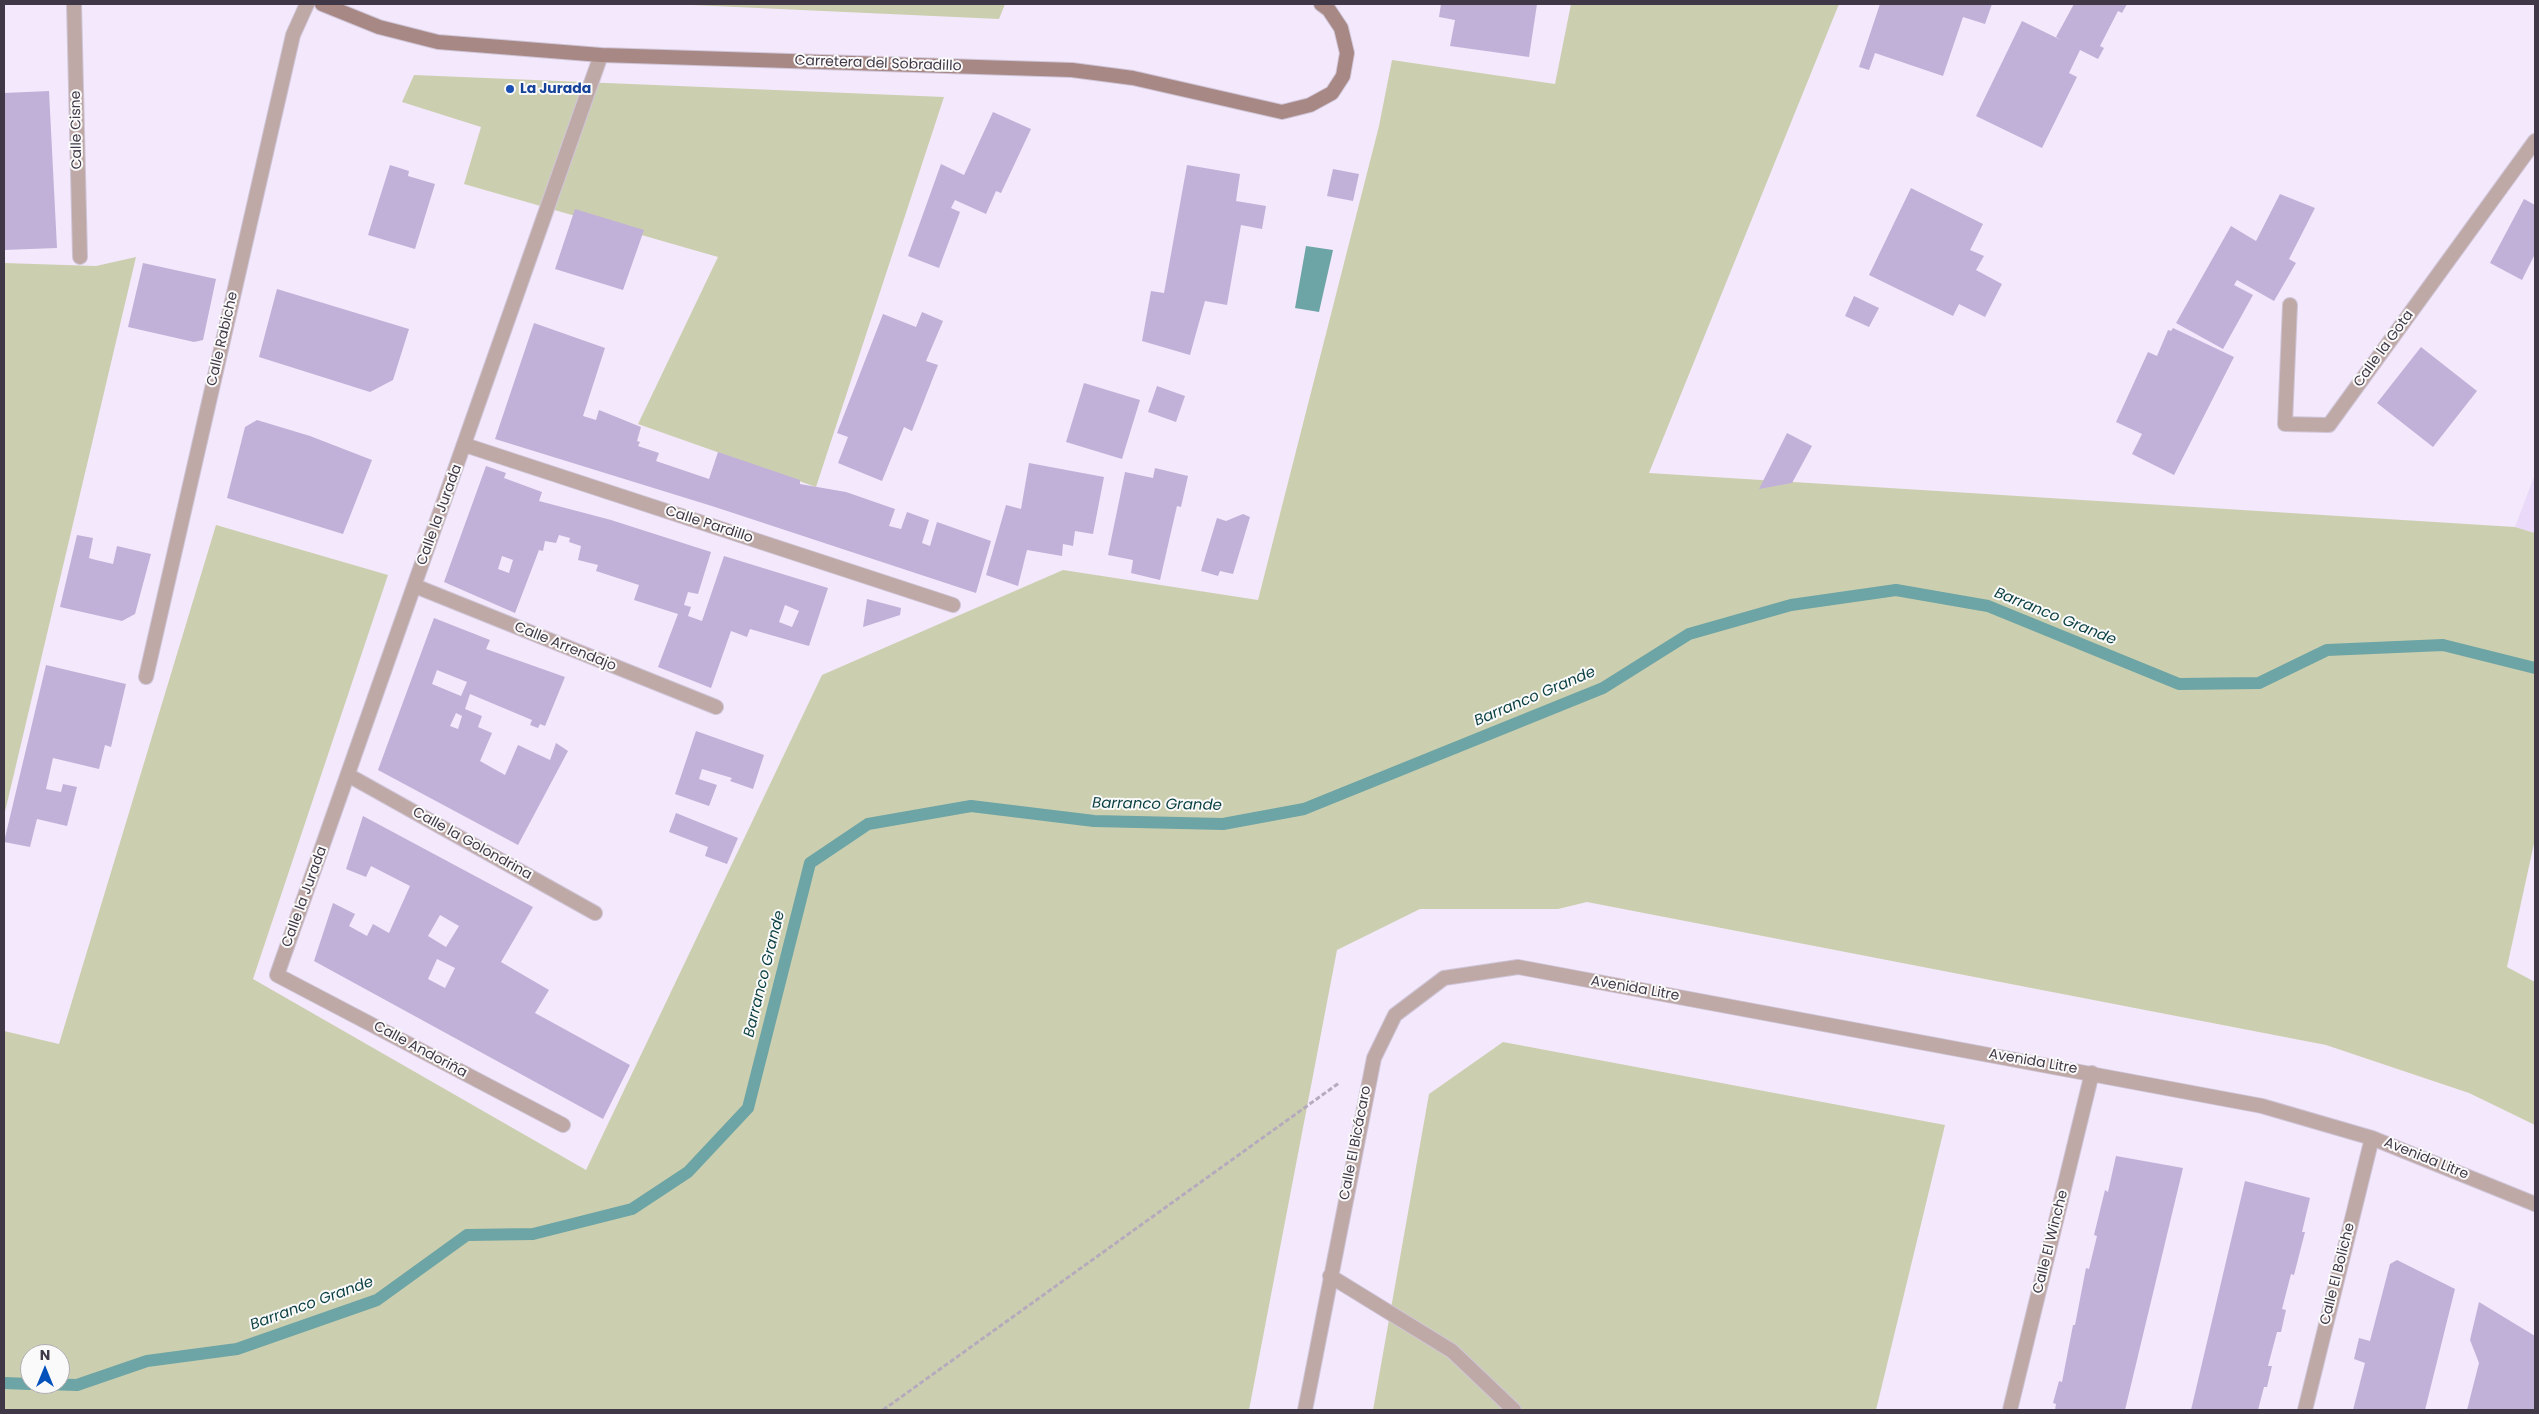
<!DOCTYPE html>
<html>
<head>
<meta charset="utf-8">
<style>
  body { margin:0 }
  #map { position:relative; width:2539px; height:1414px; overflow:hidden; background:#f3e8fc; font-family:Poppins,sans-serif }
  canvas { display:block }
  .frame { position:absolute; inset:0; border:5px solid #403846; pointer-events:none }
  .north { position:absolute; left:20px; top:1344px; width:50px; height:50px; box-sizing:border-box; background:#fafafa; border:1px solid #b0acb2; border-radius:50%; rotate:0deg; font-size:14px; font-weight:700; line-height:20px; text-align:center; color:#403846 }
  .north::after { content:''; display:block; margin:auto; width:18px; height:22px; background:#0351bb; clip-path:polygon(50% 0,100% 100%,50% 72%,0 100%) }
</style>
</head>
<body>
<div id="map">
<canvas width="2539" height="1414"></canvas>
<div class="frame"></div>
<div class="north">N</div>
</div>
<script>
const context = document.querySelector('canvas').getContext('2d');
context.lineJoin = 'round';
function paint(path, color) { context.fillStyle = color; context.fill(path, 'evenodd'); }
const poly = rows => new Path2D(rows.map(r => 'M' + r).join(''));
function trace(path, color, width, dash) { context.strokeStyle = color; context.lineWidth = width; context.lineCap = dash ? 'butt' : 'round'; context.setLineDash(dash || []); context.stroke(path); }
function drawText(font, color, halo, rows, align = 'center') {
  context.font = font + ' Poppins,sans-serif'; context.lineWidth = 4; context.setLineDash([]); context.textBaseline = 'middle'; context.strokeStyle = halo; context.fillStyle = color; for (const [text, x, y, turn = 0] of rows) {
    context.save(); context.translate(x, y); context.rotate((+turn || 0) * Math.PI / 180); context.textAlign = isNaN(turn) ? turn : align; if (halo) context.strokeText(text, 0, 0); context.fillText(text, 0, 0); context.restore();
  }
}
paint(poly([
  [2535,474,2535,533,2515,527]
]), '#ebd9fa');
paint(poly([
  [670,4,1005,4,999,19],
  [1571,4,1839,4,1649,473,2515,527,2535,533,2535,839,2507,967,2535,982,2535,1125,2469,1093,2326,1045,1587,902,1558,909,1420,909,1337,950,1249,1410,4,1410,4,1031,59,1044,216,525,388,575,253,979,586,1170,822,675,1063,570,1258,600,1379,126,1392,60,1555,84],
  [30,1354,60,1354,60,1384,30,1384],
  [414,75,944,97,816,487,638,424,718,257,464,184,481,127,402,102],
  [136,257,4,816,4,263,96,266],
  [1503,1042,1945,1125,1876,1410,1373,1410,1429,1094]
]), '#cccfaf');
paint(poly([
  [1306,246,1333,250,1319,312,1295,308]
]), '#6da4a5');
trace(poly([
  [4,1383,30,1384],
  [46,1384,77,1385,147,1361,237,1349,377,1300,467,1235,533,1234,632,1209,688,1172,748,1108,810,863,868,824,971,806,1094,821,1223,824,1304,809,1603,688,1689,634,1791,605,1896,590,1988,606,2179,684,2259,683,2327,650,2443,645,2535,668]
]), '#6da4a5', 12);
paint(poly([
  [1441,4,1537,4,1529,57,1450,46,1455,20,1439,17],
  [1880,4,1992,4,1985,24,1963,17,1943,76,1875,53,1869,70,1859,67],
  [2074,4,2127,4,2122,13,2118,11,2100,46,2104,48,2098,59,2080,50,2069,73,2077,77,2042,148,1976,116,2022,21,2061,40,2056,37],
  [49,91,57,248,4,250,4,93],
  [993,112,1031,129,1001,193,996,191,986,214,955,200,951,208,960,212,939,268,908,256,941,164,964,175],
  [390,165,409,171,408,176,435,184,415,249,368,235],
  [1187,165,1240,174,1236,201,1266,206,1262,229,1241,225,1227,305,1205,301,1190,355,1142,341,1151,291,1164,293],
  [1333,169,1359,174,1353,201,1327,196],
  [1911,188,1983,224,1970,250,1984,256,1976,270,2002,284,1985,317,1959,304,1953,316,1869,275],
  [2280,194,2315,208,2289,259,2296,263,2274,301,2237,280,2234,285,2253,295,2223,349,2176,323,2231,226,2256,241],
  [2524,199,2535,205,2535,254,2522,280,2490,263],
  [575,209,644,230,623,290,555,269],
  [143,263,216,279,203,340,194,342,128,327],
  [277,289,409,329,393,380,370,392,259,357],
  [1854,296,1879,308,1869,327,1845,316],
  [922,312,943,321,926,361,938,365,912,431,904,427,882,481,838,463,848,437,837,433,883,314,916,327],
  [534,323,605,348,583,416,596,420,599,410,641,427,637,441,640,442,638,446,659,453,656,461,709,479,718,452,800,480,800,484,846,492,895,509,889,526,901,529,907,512,929,520,922,543,930,546,937,522,991,541,976,593,715,507,495,439],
  [2173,328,2234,357,2174,475,2132,454,2142,434,2116,422,2148,352,2157,356,2168,330,2171,331],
  [2421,347,2477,391,2433,447,2377,403],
  [1084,383,1140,400,1122,459,1066,442],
  [1157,386,1185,396,1176,422,1148,412],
  [257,420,310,436,372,460,343,534,227,498,245,427],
  [1787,433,1812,446,1792,483,1759,489],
  [1029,463,1104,477,1093,534,1075,531,1073,546,1063,544,1062,556,1027,550,1018,586,986,575,1006,505,1021,509],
  [486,466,506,473,504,478,542,492,539,501,611,520,711,552,698,594,688,592,684,605,691,607,688,616,702,621,724,556,828,588,809,646,750,629,747,637,731,631,711,688,658,667,678,614,634,600,639,585,596,571,598,565,578,560,581,546,569,542,570,538,559,535,556,543,545,541,543,551,539,550,515,613,444,582],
  [502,556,513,560,509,573,498,569],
  [785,605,799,611,792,627,779,622],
  [1155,468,1188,476,1181,507,1177,506,1160,580,1131,573,1133,560,1108,555,1125,472,1153,478],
  [1243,514,1250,517,1233,574,1220,571,1218,576,1201,571,1217,518,1226,521],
  [77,535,93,538,89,558,96,560,113,564,117,546,151,554,135,614,122,621,60,607],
  [867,599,901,608,900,615,863,627],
  [434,618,490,640,486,649,565,677,545,726,540,724,538,728,530,725,532,720,470,694,465,709,482,716,478,727,492,733,480,761,505,775,518,745,550,760,556,743,568,751,518,845,378,770],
  [437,670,467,682,461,696,432,684],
  [456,713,462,716,458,729,450,726],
  [46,665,126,684,111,747,105,745,99,769,53,758,46,789,61,792,63,784,77,787,67,826,37,819,30,847,4,842],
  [696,731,764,755,753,789,730,781,732,778,702,769,699,779,717,785,709,806,675,794],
  [676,813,738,838,727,864,705,856,708,847,669,832],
  [363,816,533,907,501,962,549,990,535,1013,630,1065,603,1119,314,961,333,903,355,914,349,926,367,936,373,924,389,933,410,886,371,866,366,877,346,869],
  [440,915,459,926,446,947,428,936],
  [437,959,455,968,445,988,428,979],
  [2116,1156,2183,1168,2125,1410,2055,1410,2056,1404,2053,1403,2059,1381,2062,1382,2073,1325,2075,1325,2086,1268,2089,1269,2097,1236,2094,1235,2105,1190,2108,1192],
  [2245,1181,2310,1198,2302,1232,2305,1232,2294,1275,2291,1274,2282,1309,2286,1310,2281,1332,2277,1332,2268,1366,2272,1366,2267,1387,2264,1387,2258,1410,2191,1410],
  [2397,1260,2455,1289,2425,1410,2353,1410,2365,1363,2354,1359,2359,1338,2370,1341,2390,1264],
  [2479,1302,2535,1336,2535,1410,2467,1410,2479,1363,2470,1340]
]), '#c1b1d8');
const service = poly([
  [74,4,80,257],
  [2290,305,2285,424,2329,425,2535,141]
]);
const pedestrian = poly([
  [1330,1276,1452,1351,1514,1410]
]);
const minor = poly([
  [465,445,953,605],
  [415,586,716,707],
  [146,677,293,35,307,4],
  [348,775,595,913],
  [563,1125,277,975,601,55],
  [1305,1410,1374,1058,1395,1015,1444,978,1518,967,2262,1106,2372,1138,2535,1204],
  [2010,1410,2092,1073],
  [2305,1410,2372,1138]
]);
const secondary = poly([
  [322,4,379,27,438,42,601,55,1072,70,1133,78,1282,112,1310,105,1332,93,1343,76,1347,53,1341,28,1329,10,1321,4]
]);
trace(service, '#cfc5d8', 16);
trace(pedestrian, '#cfc5d8', 16);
trace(minor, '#cfc5d8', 16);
trace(secondary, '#cfc5d8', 16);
trace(poly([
  [883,1410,1339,1083]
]), '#b5abbd', 3, [5, 2.5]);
trace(service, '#bfa9a7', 14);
trace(pedestrian, '#bfa9a7', 14);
trace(minor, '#bfa9a7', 14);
trace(secondary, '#a88885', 14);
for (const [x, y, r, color] of [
  [510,89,5,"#1a4fb4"]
]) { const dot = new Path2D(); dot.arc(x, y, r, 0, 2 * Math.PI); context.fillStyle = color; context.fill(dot); trace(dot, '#fafafa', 2); }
drawText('14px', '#403846', '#fafafa', [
  ["Carretera del Sobradillo",878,64,2],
  ["Calle Cisne",77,130,-91],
  ["Calle Rabiche",223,339,-77],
  ["Calle la Gota",2384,349,-54],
  ["Calle la Jurada",440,515,-70],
  ["Calle Pardillo",709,525,18],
  ["Calle Arrendajo",565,647,22],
  ["Calle la Golondrina",472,844,29],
  ["Calle la Jurada",305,897,-70],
  ["Avenida Litre",1635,989,10],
  ["Calle Andoriña",420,1050,28],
  ["Avenida Litre",2033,1062,10],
  ["Calle El Bicácaro",1356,1143,-79],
  ["Avenida Litre",2426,1159,22],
  ["Calle El Winche",2051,1242,-76],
  ["Calle El Boliche",2338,1274,-76]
]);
drawText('bold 14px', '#164399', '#fafafa', [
  ["La Jurada",520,89]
], 'left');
drawText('italic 15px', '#0a3f41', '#fafafa', [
  ["Barranco Grande",2055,617,22],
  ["Barranco Grande",1535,697,-23],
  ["Barranco Grande",1157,805,1],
  ["Barranco Grande",765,974,-76],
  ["Barranco Grande",312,1304,-20]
]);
</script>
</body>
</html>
